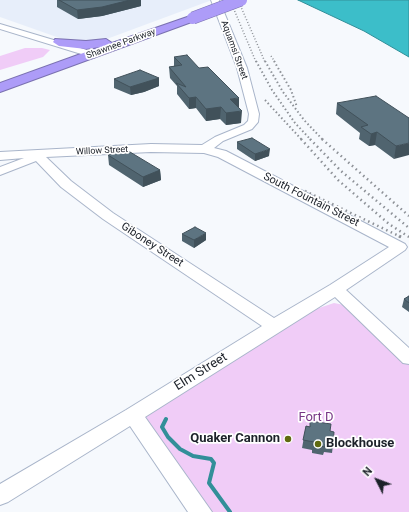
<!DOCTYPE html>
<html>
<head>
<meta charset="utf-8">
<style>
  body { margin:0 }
  #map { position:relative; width:409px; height:512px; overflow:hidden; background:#f6f9fd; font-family:Roboto,sans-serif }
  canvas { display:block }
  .north { position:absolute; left:357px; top:460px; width:40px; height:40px; -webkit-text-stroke:3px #fff; paint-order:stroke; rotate:312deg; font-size:11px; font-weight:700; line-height:16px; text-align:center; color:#1c2129 }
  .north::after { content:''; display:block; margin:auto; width:14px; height:18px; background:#1c2129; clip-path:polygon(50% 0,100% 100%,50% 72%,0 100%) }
</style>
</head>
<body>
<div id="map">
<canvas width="409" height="512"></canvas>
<div class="north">N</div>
</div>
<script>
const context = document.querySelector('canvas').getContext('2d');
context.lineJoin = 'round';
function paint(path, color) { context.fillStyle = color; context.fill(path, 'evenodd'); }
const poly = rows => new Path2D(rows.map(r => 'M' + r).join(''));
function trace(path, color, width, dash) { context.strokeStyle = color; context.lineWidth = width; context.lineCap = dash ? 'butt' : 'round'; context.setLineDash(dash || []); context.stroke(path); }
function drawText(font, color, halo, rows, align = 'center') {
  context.font = font + ' Roboto,sans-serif'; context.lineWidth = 3.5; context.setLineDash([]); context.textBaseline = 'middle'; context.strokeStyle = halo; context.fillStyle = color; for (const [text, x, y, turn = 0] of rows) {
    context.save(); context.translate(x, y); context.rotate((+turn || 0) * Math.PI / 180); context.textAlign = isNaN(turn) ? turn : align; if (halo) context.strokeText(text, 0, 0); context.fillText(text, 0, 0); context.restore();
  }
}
paint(poly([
  [0,0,212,0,104,40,89,42,68,41,0,17]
]), '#e7eefa');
paint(poly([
  [25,48,42,48,50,50,43,57,0,70,0,56],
  [334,303,344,305,350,308,409,365,409,512,210,512,143,422,145,415,316,309]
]), '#f0ccf7');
const water = poly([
  [298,0,409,0,409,57,364,31,298,0]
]);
paint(water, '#3cbec9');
trace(water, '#328f99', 1);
trace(poly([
  [166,419,162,427,168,437,180,449,193,456,211,459,214,463,209,483,230,512]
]), '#328f99', 4);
const minor = poly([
  [211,0,219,0,247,68,259,114,258,122,252,129,223,141,214,148,226,151,405,244,407,247,405,250,346,290,409,348,409,364,403,363,335,297,145,417,212,512,188,512,130,426,8,502,0,505,0,484,126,410,262,326,103,219,61,187,36,161,0,175,0,167,24,158,0,160,0,152,151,144,202,145,215,137,244,125,248,121,249,114,237,68,211,0],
  [151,152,204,153,218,157,389,247,330,285,274,318,113,213,71,181,46,157,151,152],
  [0,24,97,53,98,55,94,58,91,57,0,29,0,24]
]);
const highway = poly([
  [193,15,199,18,197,20,0,92,0,83,100,47,86,49,59,46,53,42,55,39,86,41,106,39,112,43,193,15]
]);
trace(minor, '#a9b5ca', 2);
trace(highway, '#7a71b0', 2);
paint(minor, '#fff');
paint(highway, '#ad9cf8');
trace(poly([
  [230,0,256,62],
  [238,0,265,62],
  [271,56,275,62]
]), '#8d9197', 1.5, [1, 2]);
trace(poly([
  [256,61,272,90,295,123,311,140],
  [265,61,283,92,304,120,323,140],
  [274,61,291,90,297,107],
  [265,100,302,140]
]), '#8d9197', 2, [1.5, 2.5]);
trace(poly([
  [301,139,338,180,389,224,409,237],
  [310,139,341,171,409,228],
  [322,139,409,216],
  [305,191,401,237]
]), '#8d9197', 2.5, [1.5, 3.5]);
trace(poly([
  [399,236,402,238]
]), '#8d9197', 3, [2, 4.5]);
const highwayBridge = poly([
  [193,18,241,0]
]);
trace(highwayBridge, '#7a71b0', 13, []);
trace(highwayBridge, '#ad9cf8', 12);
paint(poly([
  [57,0,141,0,141,6,102,16,78,19,57,7],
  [174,57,239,109,241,123,226,125,220,119,206,121,196,108,189,109,177,94,177,86,170,78,169,67,174,66],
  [159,78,159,86,144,92,131,95,114,88,114,79],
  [337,103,409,118,394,159,375,145,369,146,359,139,360,133,336,114],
  [237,142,269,156,255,161,237,149],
  [108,155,160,170,161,180,143,187,109,165],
  [182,234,206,240,194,248,182,241],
  [409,296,409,312,402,307,404,299],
  [306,426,330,431,333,445,332,453,324,452,323,455,312,453,312,450,302,448]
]), '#50646f');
paint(poly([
  [130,0,141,0,141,6,102,16,78,19,77,10],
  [159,78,159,86,144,92,131,95,130,87],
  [196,97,196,108,189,109,189,98],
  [239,98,239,109,230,99],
  [221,107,220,119,206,121,206,109],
  [242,111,241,123,226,125,226,113],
  [377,132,375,145,369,146,371,134],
  [409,143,409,155,394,159,396,146],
  [270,149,269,156,255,161,255,154],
  [160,170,161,180,143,187,143,177],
  [206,233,206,240,194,248,194,240]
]), '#41515a');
const building = poly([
  [59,0,130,0,102,7,77,10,59,0],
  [187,55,199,68,208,67,239,98,230,99,242,111,226,113,221,107,206,109,196,97,189,98,176,83,186,87,169,67,182,65,174,57,187,55],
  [140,70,159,78,143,83,130,87,114,79,140,70],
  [376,96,409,118,409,143,396,146,377,132,371,134,361,127,368,125,337,103,376,96],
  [252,138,270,149,255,154,237,142,252,138],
  [125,149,160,170,143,177,108,155,125,149],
  [195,227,206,233,194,240,182,234,195,227],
  [409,296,409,303,404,299,409,296],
  [310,421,331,424,330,431,334,432,333,445,325,444,325,447,313,445,314,442,303,440,306,426,310,427,310,421]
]);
paint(building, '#5d7481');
trace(building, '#41515a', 1);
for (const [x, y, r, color] of [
  [288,439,4,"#606a10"],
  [318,444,4,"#606a10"]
]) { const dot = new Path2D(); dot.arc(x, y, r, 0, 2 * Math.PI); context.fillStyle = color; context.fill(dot); trace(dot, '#fff', 1.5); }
drawText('9px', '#1c2129', '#fff', [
  ["Shawnee Parkway",121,44,-20],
  ["Aquamsi Street",234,50,70],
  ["Willow Street",102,151,-3]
]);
drawText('11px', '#1c2129', '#fff', [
  ["South Fountain Street",311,200,27],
  ["Giboney Street",152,245,33]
]);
drawText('13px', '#1c2129', '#fff', [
  ["Elm Street",201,372,-32]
]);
drawText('13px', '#783786', '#fff', [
  ["Fort D",316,418]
]);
drawText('bold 13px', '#1c2129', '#fff', [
  ["Quaker Cannon",280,439],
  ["Blockhouse",326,444,"left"]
], 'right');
</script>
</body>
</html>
